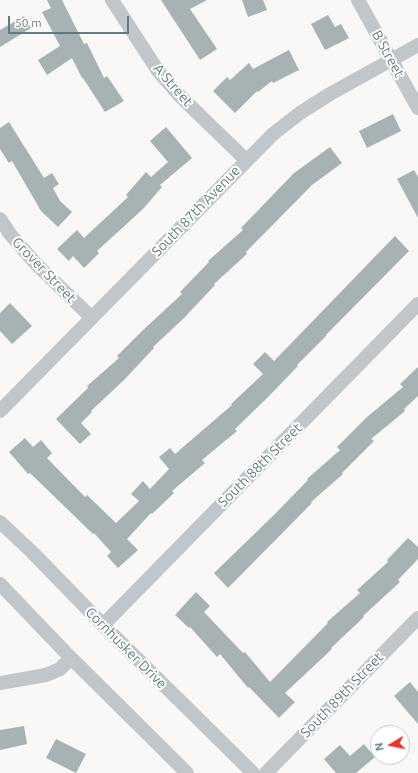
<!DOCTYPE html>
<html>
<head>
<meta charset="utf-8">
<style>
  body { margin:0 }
  #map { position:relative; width:418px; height:773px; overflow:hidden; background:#f9f8f6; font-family:Ubuntu,sans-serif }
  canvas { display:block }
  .north { position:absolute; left:370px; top:725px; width:40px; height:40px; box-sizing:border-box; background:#fff; border:1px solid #c1cacd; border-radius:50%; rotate:260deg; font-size:11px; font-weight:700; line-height:16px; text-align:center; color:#647a81 }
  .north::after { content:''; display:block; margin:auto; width:14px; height:18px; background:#e4362b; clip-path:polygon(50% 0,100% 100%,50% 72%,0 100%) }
  .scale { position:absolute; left:8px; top:16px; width:121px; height:18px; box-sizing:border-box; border:2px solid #647a81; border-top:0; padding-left:5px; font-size:12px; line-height:14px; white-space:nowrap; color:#647a81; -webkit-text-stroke:3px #fff; paint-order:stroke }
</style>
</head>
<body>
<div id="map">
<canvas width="418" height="773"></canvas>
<div class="north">N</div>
<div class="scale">50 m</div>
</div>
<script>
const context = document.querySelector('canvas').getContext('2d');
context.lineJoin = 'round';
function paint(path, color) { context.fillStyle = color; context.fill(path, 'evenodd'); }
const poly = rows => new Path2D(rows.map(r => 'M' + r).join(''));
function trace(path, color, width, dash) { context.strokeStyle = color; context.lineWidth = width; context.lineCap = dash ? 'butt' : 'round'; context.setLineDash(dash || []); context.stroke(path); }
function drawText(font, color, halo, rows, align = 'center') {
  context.font = font + ' Ubuntu,sans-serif'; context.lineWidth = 4; context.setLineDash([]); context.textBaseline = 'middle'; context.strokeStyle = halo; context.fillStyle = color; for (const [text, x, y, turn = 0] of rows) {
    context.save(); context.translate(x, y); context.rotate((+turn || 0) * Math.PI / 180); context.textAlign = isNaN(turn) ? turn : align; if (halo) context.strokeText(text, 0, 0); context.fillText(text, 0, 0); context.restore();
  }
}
paint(poly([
  [47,0,62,0,84,44,87,43,104,78,107,76,124,101,105,112,83,78,82,78,72,58,47,75,38,60,60,46,42,12,51,8],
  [161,0,207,0,190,9,217,49,200,60],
  [242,0,263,0,267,10,248,17],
  [328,15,335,27,341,24,349,38,325,50,311,24],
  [24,16,31,28,0,47,0,30],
  [289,50,299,70,273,83,272,81,258,92,257,91,235,113,213,91,227,77,230,80,249,63,253,69],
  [393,114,401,131,367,148,359,131],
  [9,122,44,178,52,173,59,184,53,188,60,201,72,212,58,227,41,211,12,161,9,163,0,149,0,128],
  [166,127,192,158,160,185,162,187,143,209,97,251,99,253,84,268,73,256,69,261,57,249,77,230,84,238,128,197,126,195,146,172,151,177,168,162,150,141],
  [330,147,342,163,312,185,246,252,247,254,214,284,215,285,184,318,153,347,154,348,123,381,91,411,92,412,81,423,91,434,80,444,56,419,88,388,87,386,119,358,117,356,142,331,182,294,180,292,209,262,208,261,243,230,241,228,294,173],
  [414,170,418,177,418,218,397,179],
  [395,236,409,251,326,335,327,335,297,365,298,366,267,398,235,429,237,431,202,460,205,463,172,491,174,493,152,514,151,513,127,539,138,550,118,568,107,556,111,552,94,533,93,534,30,473,28,474,9,452,25,438,33,447,41,440,52,453,47,458,85,497,87,495,116,523,139,501,131,494,143,481,150,489,169,469,159,457,170,448,175,454,232,405,231,404,263,374,253,364,265,352,274,361],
  [10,303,32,326,12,344,0,331,0,313],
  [418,367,418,396,404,409,405,411,371,439,374,441,342,473,343,474,311,502,312,503,228,588,214,573,276,513,308,480,307,479,340,450,337,447,367,417,403,387,400,384],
  [408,538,418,547,418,559,398,580,400,582,363,616,364,617,331,648,332,649,285,693,295,702,279,718,249,687,248,688,220,654,217,657,190,627,189,628,175,615,196,592,210,606,204,612,243,653,245,652,270,682,328,623,327,622,360,593,357,590,388,562,387,560],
  [410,682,418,692,418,724,394,696],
  [24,726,27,744,0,750,0,730],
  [56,739,86,754,76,773,46,758],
  [364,744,375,757,356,773,336,773,324,759,340,745,350,756]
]), '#a7b2b5');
trace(poly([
  [112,0,158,71,179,95,246,160],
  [358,0,418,108],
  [0,219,10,234,36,264,92,318],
  [0,411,273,134,300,113,330,94,418,45],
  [0,522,32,552,103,625,253,773],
  [0,584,69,656,187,773],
  [103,625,418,304],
  [0,683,46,675,60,669,71,658],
  [266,773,418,618]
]), '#c0c6c9', 14);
drawText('14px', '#647a81', '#fff', [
  ["B Street",388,54,61],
  ["A Street",173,85,49],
  ["South 87th Avenue",196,211,-46],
  ["Grover Street",44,270,46],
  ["South 88th Street",260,465,-45],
  ["Cornhusker Drive",126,648,45],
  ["South 89th Street",342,695,-46]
]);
</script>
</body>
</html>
